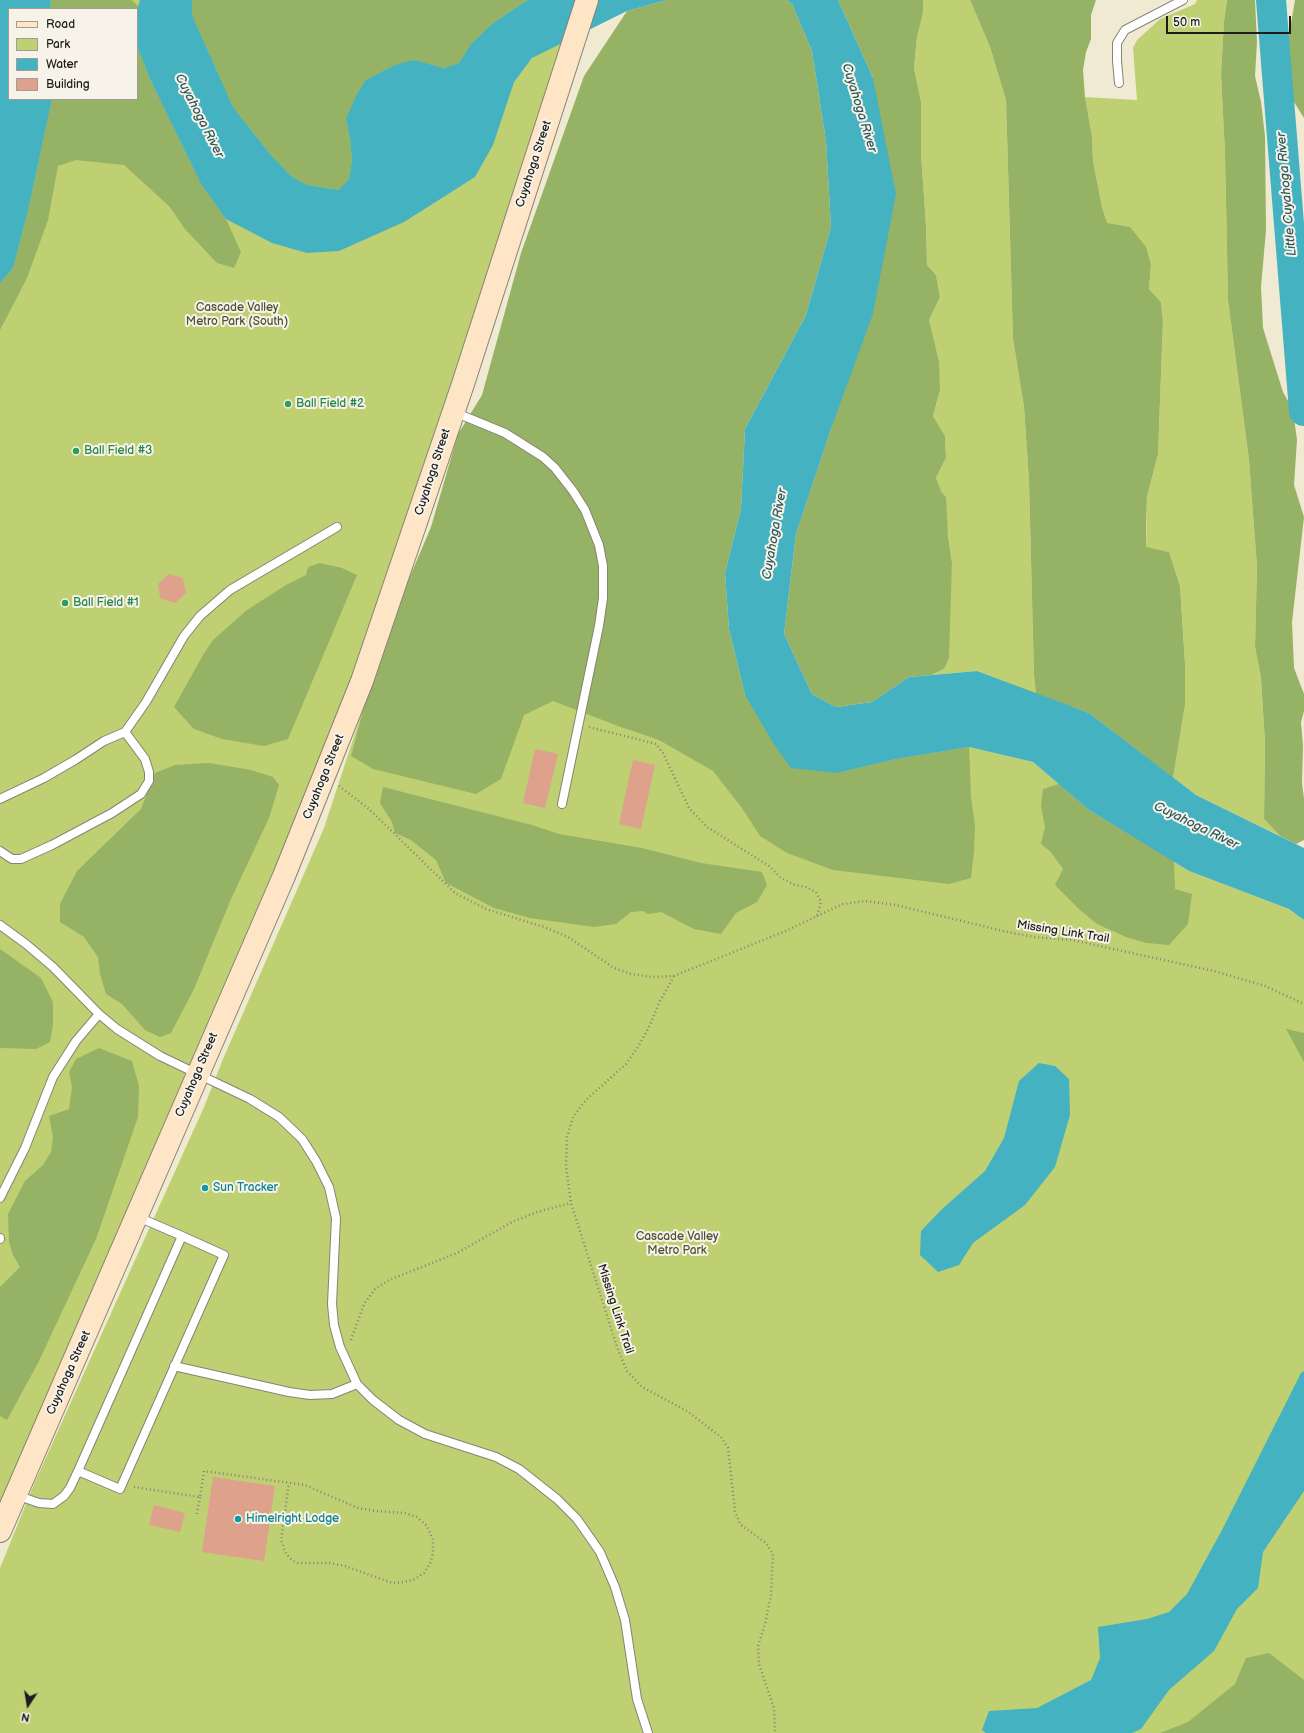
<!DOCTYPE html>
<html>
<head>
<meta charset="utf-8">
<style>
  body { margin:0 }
  #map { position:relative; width:1304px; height:1733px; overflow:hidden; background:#f0ead3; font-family:"Balsamiq Sans",sans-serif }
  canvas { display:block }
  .legend { position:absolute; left:8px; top:8px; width:130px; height:92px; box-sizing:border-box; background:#f7f3e8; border:1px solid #9f9d96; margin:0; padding:5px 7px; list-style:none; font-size:12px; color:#1c1c1c }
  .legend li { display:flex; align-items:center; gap:8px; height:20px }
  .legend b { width:20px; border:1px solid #9f9d96 }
  .north { position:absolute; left:8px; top:1685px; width:40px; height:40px; -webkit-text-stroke:3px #f7f3e8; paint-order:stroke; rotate:192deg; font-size:11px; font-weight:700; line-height:16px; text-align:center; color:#1c1c1c }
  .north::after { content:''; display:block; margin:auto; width:14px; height:18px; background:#1c1c1c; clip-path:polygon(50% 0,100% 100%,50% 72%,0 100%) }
  .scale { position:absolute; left:1166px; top:16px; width:125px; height:18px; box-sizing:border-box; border:2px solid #1c1c1c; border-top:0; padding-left:5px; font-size:12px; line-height:14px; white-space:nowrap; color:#1c1c1c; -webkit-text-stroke:3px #f7f3e8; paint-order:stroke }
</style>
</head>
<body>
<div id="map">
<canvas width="1304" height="1733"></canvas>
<ul class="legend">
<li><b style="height:5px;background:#fde5c5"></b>Road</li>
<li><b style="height:11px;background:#bed072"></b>Park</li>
<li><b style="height:11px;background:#44b2c1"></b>Water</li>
<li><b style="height:11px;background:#dea18c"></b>Building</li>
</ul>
<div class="north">N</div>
<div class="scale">50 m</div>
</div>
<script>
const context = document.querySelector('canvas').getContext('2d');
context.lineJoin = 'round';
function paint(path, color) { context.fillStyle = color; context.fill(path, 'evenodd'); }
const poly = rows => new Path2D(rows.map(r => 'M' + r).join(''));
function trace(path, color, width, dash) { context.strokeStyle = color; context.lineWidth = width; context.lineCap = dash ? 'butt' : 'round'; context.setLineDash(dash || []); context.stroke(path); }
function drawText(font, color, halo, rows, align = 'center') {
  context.font = font + ' "Balsamiq Sans",sans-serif'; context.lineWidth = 4; context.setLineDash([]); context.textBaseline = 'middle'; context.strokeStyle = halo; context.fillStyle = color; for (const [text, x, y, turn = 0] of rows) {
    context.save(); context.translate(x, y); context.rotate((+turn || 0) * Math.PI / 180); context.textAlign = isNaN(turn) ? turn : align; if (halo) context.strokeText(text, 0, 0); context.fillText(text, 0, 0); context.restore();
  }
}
paint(poly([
  [0,0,587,0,383,619,0,1510],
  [9,9,137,9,137,99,9,99],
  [923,0,970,0,990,47,1006,100,1013,339,1024,407,1029,481,1034,676,1036,694,977,671,931,675,944,669,952,563,942,493,936,478,946,458,945,437,933,416,940,390,929,320,940,297,936,275,927,265,926,226,921,153,921,102,914,68,917,37,923,13],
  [1197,0,1227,0,1224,21,1221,74,1225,154,1228,300,1249,460,1257,567,1255,647,1261,678,1265,743,1264,819,1280,836,1196,795,1173,778,1185,705,1185,664,1180,586,1169,552,1146,548,1147,497,1158,454,1163,321,1161,302,1149,289,1151,265,1130,227,1107,224,1102,207,1093,161,1092,136,1085,97,1137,100,1133,48,1137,40,1160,19,1195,4],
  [385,642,969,747,1033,762,1089,810,1189,871,1289,909,1304,920,1304,1733,0,1733,0,1568,34,1484,204,1107,223,1059,324,828]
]), '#bed072');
paint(poly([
  [51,0,132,0,138,6,137,10,50,9],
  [192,0,528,0,493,23,471,44,459,63,444,68,413,60,346,119,350,139,352,160,349,179,340,190,307,185,291,176,270,154,233,107,192,15],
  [667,0,786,0,792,4,812,51,826,141,831,227,806,315,745,429,741,509,725,573,729,629,745,695,837,773,896,759,969,747,971,797,975,825,974,851,971,878,949,884,833,870,787,853,760,836,742,808,713,771,659,740,618,726,553,701,524,715,501,779,476,794,373,769,351,756,367,696,394,614,431,527,458,434,482,395,521,253,584,76,627,11],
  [838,0,923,0,923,13,917,37,914,68,921,102,921,153,926,226,927,265,936,275,940,297,929,320,939,362,940,390,933,416,945,436,946,458,936,478,942,493,946,497,948,536,952,563,949,658,944,669,931,675,909,677,872,702,836,707,812,694,784,634,796,534,832,426,873,78],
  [970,0,1096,0,1091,15,1091,39,1086,52,1083,70,1085,97,1092,136,1093,161,1102,207,1107,223,1130,227,1146,247,1151,265,1149,289,1161,302,1163,321,1158,454,1147,497,1146,527,1146,547,1169,552,1180,586,1185,664,1185,705,1173,778,1089,713,1036,694,1034,676,1029,481,1024,407,1013,339,1006,100,990,47],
  [1227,0,1255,0,1257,42,1255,76,1261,102,1265,136,1266,230,1261,287,1263,328,1283,392,1293,410,1297,440,1294,485,1304,517,1292,622,1294,668,1304,694,1304,711,1301,722,1303,746,1302,783,1304,799,1304,840,1296,844,1280,836,1264,819,1265,743,1261,678,1255,647,1257,567,1249,460,1228,300,1225,154,1221,74,1224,21],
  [1295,0,1304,0,1304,118,1294,102,1284,65],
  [137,46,150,79,201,184,226,219,241,252,234,268,217,263,184,228,170,207,124,165,76,160,58,166,48,220,27,278,0,330,0,283,13,268,28,211,52,99,137,99],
  [320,563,342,568,357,575,288,739,264,746,222,739,194,729,174,707,203,655,213,640,247,610,286,585,306,575,308,567],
  [209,763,251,770,273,777,279,785,269,818,231,899,194,989,171,1033,160,1037,145,1030,122,1004,106,994,100,974,98,957,84,937,60,922,60,904,77,871,141,809,155,773,175,765],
  [1059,784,1089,810,1174,861,1175,889,1192,894,1188,924,1169,945,1146,943,1126,937,1097,924,1080,910,1055,885,1063,869,1050,851,1041,844,1045,827,1041,806,1043,789],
  [383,787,532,825,559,834,642,848,701,863,762,872,767,885,757,902,736,913,721,934,694,929,661,912,648,914,643,911,631,912,616,924,594,927,530,918,494,908,446,883,436,860,411,840,395,833,392,822,380,803],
  [0,949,41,978,53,1002,53,1025,50,1042,36,1049,0,1048],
  [1286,1029,1304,1033,1304,1062],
  [99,1048,132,1061,139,1086,138,1117,96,1239,38,1363,7,1420,0,1416,0,1287,20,1267,13,1255,9,1242,8,1214,25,1181,43,1165,51,1152,53,1137,49,1116,69,1109,72,1087,69,1072,76,1059],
  [1269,1653,1304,1680,1304,1733,1160,1733,1188,1722,1235,1684,1246,1658]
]), '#96b264');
paint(poly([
  [0,0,51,0,50,9,9,9,9,99,52,99,28,211,13,268,0,283],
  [140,0,192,0,192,15,233,107,270,154,291,176,307,185,339,190,349,179,352,160,350,139,346,119,356,96,366,80,395,65,414,60,444,68,459,63,471,44,493,23,528,0,667,0,627,11,532,58,514,82,493,145,475,177,404,222,339,251,307,253,272,243,226,219,201,184,150,79,137,46,137,10],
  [786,0,838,0,873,78,896,194,873,314,832,426,796,534,784,634,812,694,836,707,872,702,909,677,977,671,1089,713,1196,795,1304,848,1304,920,1289,909,1189,871,1089,810,1033,762,969,747,896,759,837,773,791,768,775,746,745,695,729,629,725,573,741,509,745,429,806,315,831,227,826,141,812,51,792,4],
  [1039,1063,1055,1066,1069,1079,1070,1115,1055,1167,1025,1205,973,1243,959,1265,938,1272,920,1255,921,1231,941,1210,985,1171,1004,1138,1019,1081],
  [1304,1371,1304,1491,1263,1552,1258,1588,1237,1609,1214,1651,1169,1690,1141,1729,1132,1733,986,1733,982,1730,989,1711,1037,1708,1091,1680,1100,1658,1098,1627,1147,1619,1169,1612,1187,1594,1222,1530,1301,1373]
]), '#44b2c1');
trace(poly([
  [1271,0,1304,411]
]), '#44b2c1', 30);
paint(poly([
  [169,574,183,578,186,593,175,603,160,598,158,584],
  [535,749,558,754,545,808,523,803],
  [633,760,655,765,641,829,619,824],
  [213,1477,275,1486,264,1561,202,1552],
  [154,1505,185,1513,180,1532,149,1525]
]), '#dea18c');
const lane = poly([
  [1119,83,1117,61,1117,43,1125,30,1183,0],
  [454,412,505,433,543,457,555,468,573,491,585,510,599,545,603,566,603,598,599,626,562,804],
  [0,799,44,778,75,760,104,741,125,732,146,702,184,636,200,616,230,590,337,527],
  [0,851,12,859,21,859,52,845,112,813,141,794,149,781,149,772,145,759,125,732],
  [0,925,26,944,53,967,99,1014,117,1029,160,1056,250,1099,279,1117,302,1139,316,1161,329,1187,336,1218,332,1304,334,1325,340,1347,357,1384,373,1400,399,1420,425,1434,496,1457,519,1469,557,1499,577,1519,600,1552,615,1587,625,1620,637,1699,648,1733],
  [0,1198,25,1148,53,1077,76,1041,99,1014],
  [138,1217,182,1236,224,1255,120,1489,78,1471,182,1236],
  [0,1238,0,1239],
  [174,1366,289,1392,310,1395,332,1394,357,1384],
  [16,1495,39,1503,53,1504,64,1496,70,1488,78,1471]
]);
const secondary = poly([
  [0,1531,284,876,362,681,463,384,587,0]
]);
trace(lane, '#868378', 10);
trace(secondary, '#868378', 24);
trace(poly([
  [339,786,369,809,455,893,486,909,544,927,568,937,614,968,631,974,653,977,674,976,788,930,817,916,821,902,816,892,806,887,795,885,781,878,769,866,707,827,689,808,663,753,656,744,589,727],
  [817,916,843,904,865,901,896,905,1003,931,1034,937,1072,940,1214,971,1265,986,1304,1004],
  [674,976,659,1003,650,1025,638,1047,626,1064,586,1100,573,1117,567,1137,566,1166,571,1203,618,1350,627,1371,642,1387,687,1411,721,1437,728,1448,735,1511,740,1524,766,1543,773,1554,771,1595,765,1624,758,1646,759,1664,774,1708,775,1733],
  [351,1340,364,1304,375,1289,389,1280,457,1253,512,1222,537,1212,571,1203],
  [134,1487,200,1497,204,1471,305,1485,358,1508,376,1511,404,1513,417,1517,427,1526,433,1540,433,1552,431,1562,424,1573,413,1580,404,1582,392,1583,345,1566,330,1563,298,1563,292,1560,286,1554,281,1540,289,1483],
  [197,1514,200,1497]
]), '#868378', 2.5, [1, 3]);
trace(lane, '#fff', 8);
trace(secondary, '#fde5c5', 22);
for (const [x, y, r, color] of [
  [288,404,4,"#2e9e5b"],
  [76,451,4,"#2e9e5b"],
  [65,603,4,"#2e9e5b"],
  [205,1188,4,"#0f9aa8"],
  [238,1519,4,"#0f9aa8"]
]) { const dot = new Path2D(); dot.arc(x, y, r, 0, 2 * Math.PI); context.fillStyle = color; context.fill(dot); trace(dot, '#f7f3e8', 1.5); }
drawText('12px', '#1c1c1c', '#f7f3e8', [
  ["Cuyahoga Street",534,164,-72],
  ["Cuyahoga Street",433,472,-72],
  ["Cuyahoga Street",324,777,-68],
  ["Missing Link Trail",1063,932,9],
  ["Cuyahoga Street",197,1075,-67],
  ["Missing Link Trail",615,1309,72],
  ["Cuyahoga Street",69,1373,-66]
]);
drawText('12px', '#4d5236', '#f7f3e8', [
  ["Cascade Valley",237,308],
  ["Metro Park (South)",237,322],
  ["Cascade Valley",677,1237],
  ["Metro Park",677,1251]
]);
drawText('12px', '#27864d', '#f7f3e8', [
  ["Ball Field #2",296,404],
  ["Ball Field #3",84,451],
  ["Ball Field #1",73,603]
], 'left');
drawText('12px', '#0d838f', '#f7f3e8', [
  ["Sun Tracker",213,1188],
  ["Himelright Lodge",246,1519]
], 'left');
drawText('italic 13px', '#2c585e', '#f7f3e8', [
  ["Cuyahoga River",859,108,73],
  ["Cuyahoga River",199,116,63],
  ["Little Cuyahoga River",1287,194,-95],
  ["Cuyahoga River",775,534,-80],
  ["Cuyahoga River",1196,826,26]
]);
</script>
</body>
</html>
